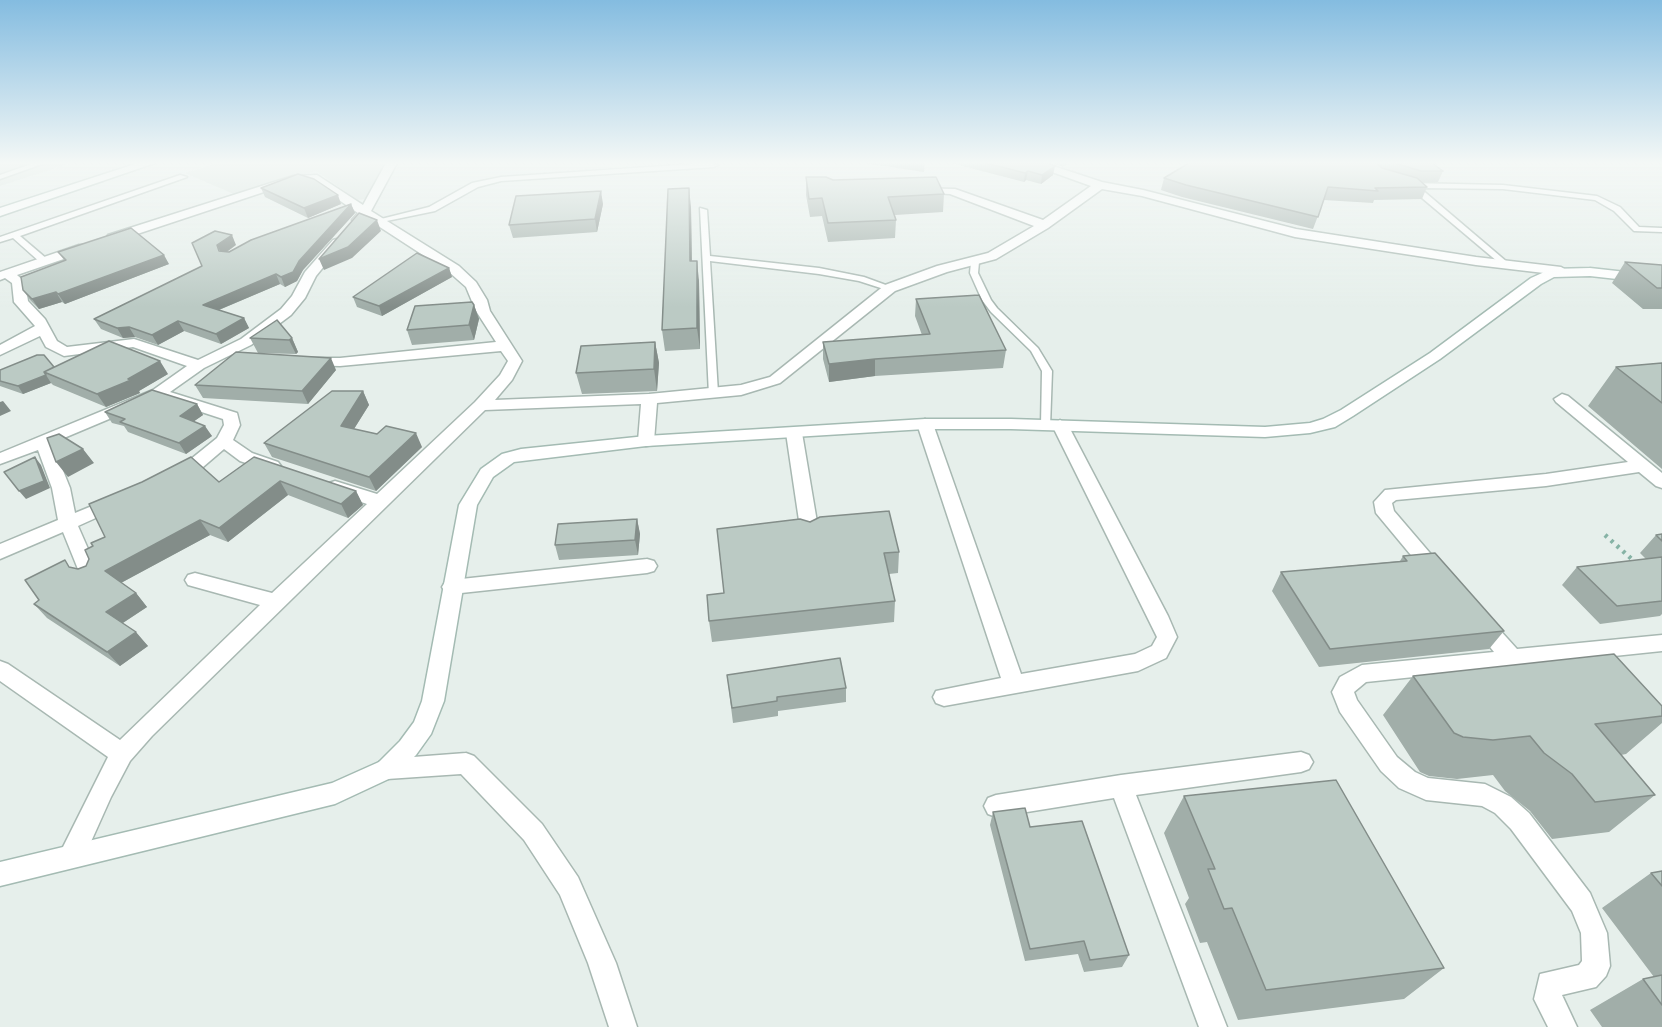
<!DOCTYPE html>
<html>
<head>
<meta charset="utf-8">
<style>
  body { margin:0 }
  canvas { display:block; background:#e6efeb }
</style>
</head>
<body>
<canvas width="1662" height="1027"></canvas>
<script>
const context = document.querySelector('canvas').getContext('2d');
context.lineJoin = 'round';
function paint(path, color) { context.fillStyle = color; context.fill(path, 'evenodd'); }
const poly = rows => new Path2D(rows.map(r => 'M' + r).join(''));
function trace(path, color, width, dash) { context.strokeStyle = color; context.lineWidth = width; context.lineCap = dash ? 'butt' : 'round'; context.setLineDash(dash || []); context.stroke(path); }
paint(poly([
  [0,163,71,163,0,186],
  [217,163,386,163,366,199,357,200,316,171,236,195,185,173]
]), '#d4dfda');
const lane = poly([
  [34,163,45,163,0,179,0,175,34,163],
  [707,163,718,165,714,167,501,181,478,187,435,211,377,223,373,221,429,207,472,183,501,177,707,163],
  [180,175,187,177,20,236,47,259,47,263,41,263,13,238,0,242,0,237,180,175],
  [1409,183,1503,185,1597,196,1620,207,1639,227,1662,228,1662,232,1634,231,1614,211,1595,200,1503,189,1420,188,1507,262,1507,266,1504,267,1409,187,1409,183],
  [700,208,707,210,710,256,819,268,864,277,894,288,890,291,859,281,819,274,710,261,718,393,713,396,709,395,700,208],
  [975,259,979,262,978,273,991,300,997,308,1038,348,1052,371,1050,427,1046,428,1041,425,1042,371,1031,351,991,312,982,300,970,273,971,262,975,259]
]);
const street = poly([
  [386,163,397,163,371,211,459,266,476,282,487,300,490,311,522,361,512,380,495,400,649,394,741,385,770,377,885,285,937,266,988,253,1034,226,950,194,913,192,913,188,955,189,1043,220,1091,186,1027,163,1044,163,1102,182,1143,190,1296,229,1476,257,1561,267,1568,271,1561,275,1476,265,1295,237,1142,196,1102,189,1048,228,996,259,947,272,895,291,780,383,741,395,657,403,654,441,652,445,646,446,640,445,638,441,641,404,485,410,152,736,130,761,111,797,81,864,72,867,63,864,59,855,108,757,0,681,0,661,8,664,120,740,260,605,188,585,185,580,188,575,195,573,272,593,367,504,329,491,326,487,329,483,335,481,377,494,475,402,500,375,508,361,501,351,340,366,303,365,301,362,308,358,340,358,496,342,476,311,466,287,449,272,366,218,362,223,354,223,352,220,358,213,311,181,294,182,116,241,108,241,106,238,108,235,293,176,317,175,363,205,386,163],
  [337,239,343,243,316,276,305,298,291,315,251,345,204,368,170,392,237,413,240,425,233,440,252,453,278,462,281,466,278,470,272,472,240,461,224,449,203,467,183,477,171,477,168,473,171,469,191,459,217,438,224,425,223,419,159,398,52,443,70,488,75,513,114,497,120,499,123,503,120,507,78,526,99,574,96,579,89,581,82,579,63,532,0,559,0,544,58,520,52,488,38,450,0,464,0,453,153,390,187,366,133,347,64,356,46,347,40,336,0,355,0,345,35,326,14,302,12,283,5,278,0,280,0,272,79,245,87,245,89,248,87,251,17,275,25,282,28,301,45,319,57,341,67,347,134,339,198,360,241,339,281,309,292,296,305,272,333,240,337,239],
  [1562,394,1568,396,1662,473,1662,488,1656,486,1639,472,1546,486,1396,500,1392,503,1394,511,1447,573,1444,578,1437,580,1430,578,1376,513,1374,502,1385,490,1546,474,1628,462,1556,402,1554,399,1562,394],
  [925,419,933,424,1021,674,1135,654,1152,646,1157,637,1052,425,1060,420,1068,425,1168,616,1177,637,1166,658,1138,671,944,706,936,703,933,697,936,691,1001,678,917,424,925,419],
  [794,428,800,429,802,433,819,534,817,539,810,541,803,539,801,534,786,433,788,429,794,428],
  [647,559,654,561,657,566,654,571,647,573,452,594,445,592,442,587,445,582,452,580,647,559],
  [1481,615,1488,617,1517,649,1662,635,1662,651,1366,682,1354,692,1357,700,1397,757,1415,772,1428,778,1485,784,1511,797,1529,813,1590,893,1607,933,1610,966,1606,976,1596,987,1562,995,1577,1027,1548,1027,1534,999,1540,974,1579,965,1582,961,1581,933,1572,911,1511,829,1495,813,1482,806,1426,800,1399,788,1381,771,1340,712,1332,692,1340,677,1362,665,1494,652,1471,623,1474,617,1481,615],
  [1301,752,1309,755,1313,762,1309,769,1301,772,1136,795,1227,1027,1199,1027,1114,798,996,817,988,814,984,806,988,798,996,795,1121,775,1301,752],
  [466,753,474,756,542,824,578,877,616,963,637,1027,609,1027,588,963,560,895,524,840,461,774,387,779,379,776,375,769,379,762,387,759,466,753]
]);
const secondary = poly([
  [138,163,155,163,0,216,0,208,138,163],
  [1590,268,1662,276,1662,284,1590,276,1554,277,1541,284,1440,359,1353,416,1335,427,1310,433,1265,437,1011,429,925,429,646,446,514,462,493,477,477,505,444,701,431,734,416,755,395,776,335,804,0,886,0,862,332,783,379,762,400,741,414,722,422,701,459,505,481,469,502,454,521,449,646,436,925,419,1011,419,1265,427,1310,423,1323,419,1341,410,1430,353,1531,278,1551,269,1590,268]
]);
trace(lane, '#a8b8b2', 3);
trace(street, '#a8b8b2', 3);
trace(secondary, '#a4bbb3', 3);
trace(poly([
  [1605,535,1635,562]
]), '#86b3a5', 4.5, [3, 5]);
paint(lane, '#fff');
paint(street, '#fff');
paint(secondary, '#fff');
paint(poly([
  [863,163,925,163,924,172],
  [951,163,1048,163,1053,175,1041,184,1026,180,1024,182],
  [1052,163,1068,163,1063,167],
  [1189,163,1432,163,1443,171,1438,182,1422,182,1427,187,1422,199,1374,200,1373,203,1324,200,1313,229,1182,197,1161,190,1164,178],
  [806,177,833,180,944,194,943,212,895,215,896,220,895,238,828,242,822,216,810,217,806,195],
  [261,188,341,204,308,218,265,197],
  [351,204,355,213,303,270,297,281,285,287,280,284,219,310,244,318,249,328,221,344,184,331,158,345,135,337,123,338,101,329,94,319,202,266,236,245,227,252,229,252],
  [603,204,597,232,513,238,509,225],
  [691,207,692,261,699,281,700,349,665,351,662,330],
  [58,252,169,264,65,304,62,302,39,309,30,300,23,290,64,260],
  [1625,262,1662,265,1662,309,1643,309,1612,283],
  [449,268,452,277,382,316,357,307,353,297],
  [916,299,1006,350,1003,368,875,376,829,382,823,359,823,342,922,335,915,316],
  [474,305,479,319,474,340,412,345,407,330],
  [250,338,292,338,298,352,296,354,258,353],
  [655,342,659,363,657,391,582,394,576,373],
  [1662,363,1662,469,1588,406,1616,367],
  [54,367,168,374,139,391,140,393,106,407,53,385,51,383,23,394,0,386,0,370],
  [336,370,308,404,203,398,195,385],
  [363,391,369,405,354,429,422,447,376,491,272,457,264,443],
  [197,404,203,415,194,421,212,436,186,454,128,432,124,426,112,423,105,412],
  [254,457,356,491,363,505,348,518,288,495,228,542,210,535,121,583,136,593,147,607,123,623,148,646,120,666,47,618,34,604,39,600,72,568,78,569,86,566,219,482],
  [637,519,640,534,638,555,559,560,555,545],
  [717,529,899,552,898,573,889,574,895,601,894,622,712,642,709,621,724,593],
  [1662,534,1662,614,1660,616,1600,624,1562,585,1577,567,1646,559,1640,553,1656,535],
  [1403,556,1504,631,1489,649,1319,667,1272,591,1281,572,1400,561],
  [727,675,846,688,846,702,778,711,778,716,733,723],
  [1413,676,1662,706,1662,723,1626,754,1621,755,1655,795,1609,832,1552,839,1530,811,1505,791,1493,775,1457,779,1429,776,1420,772,1383,715],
  [1184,796,1444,968,1404,999,1238,1020,1207,942,1200,943,1185,904,1189,898,1164,833],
  [993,812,1030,827,1129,955,1122,967,1084,972,1078,954,1025,961,990,825],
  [1662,871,1662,1027,1602,1027,1590,1010,1643,979,1654,977,1602,908,1651,873]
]), '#a1aea9');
paint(poly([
  [1055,166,1053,175,1041,184,1042,175],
  [1028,171,1026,180,1024,182,1025,173],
  [689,188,691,207,692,281,690,261],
  [601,191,603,204,597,232,595,219],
  [338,195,341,204,308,218,304,208],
  [351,204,355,213,303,270,297,281,285,287,281,277,299,261],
  [377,220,381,231,352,258,324,270,319,259],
  [232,235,236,245,222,255,224,260,217,245],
  [164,255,169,264,65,304,58,294],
  [697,261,699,281,700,349,697,328],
  [449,268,452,277,382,316,379,306],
  [276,274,280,284,209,314,203,305],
  [56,292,62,302,39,309,32,299],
  [474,305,479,319,474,340,469,325],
  [244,318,249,328,221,344,216,334],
  [178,321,184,331,158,345,152,335],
  [129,327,135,337,123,338,117,328],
  [292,338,298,352,296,354,289,340],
  [655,342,659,363,657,391,654,369],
  [331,358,336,370,308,404,302,391],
  [875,359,875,376,829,382,829,364],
  [160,361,168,374,139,391,140,393,106,407,97,394,128,379],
  [46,375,51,383,23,394,18,386],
  [363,391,369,405,347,440,341,426],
  [3,401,11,411,0,416,0,402],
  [197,404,203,415,186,427,180,416],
  [205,426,212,436,186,454,179,443],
  [416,433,422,447,376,491,369,477],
  [83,449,94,463,68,477,56,462],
  [35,457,41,465,50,488,26,499,19,491],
  [280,481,288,495,228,542,219,528],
  [356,491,363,505,348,518,341,504],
  [637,519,640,534,638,555,635,540],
  [200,520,210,535,117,585,105,571],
  [136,593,147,607,118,626,106,612],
  [136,632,148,646,120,666,107,652]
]), '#838d89');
const building = poly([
  [986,163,1048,163,1055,166,1042,175,1028,171,1025,173,986,163],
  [1189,163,1376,163,1382,168,1417,178,1427,187,1375,188,1378,191,1328,187,1318,217,1186,185,1164,178,1189,163],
  [1395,163,1432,163,1443,171,1421,171,1395,163],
  [298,174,314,179,338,195,304,208,261,188,298,174],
  [806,177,826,177,833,180,936,177,944,194,888,197,896,220,828,223,822,198,809,199,806,177],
  [689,188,690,261,697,261,697,328,662,330,668,189,689,188],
  [601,191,595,219,509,225,516,196,601,191],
  [351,204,299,261,293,272,281,277,276,274,203,305,244,318,216,334,178,321,152,335,129,327,117,328,94,319,202,266,192,243,215,231,232,235,217,245,219,251,229,252,251,240,351,204],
  [359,213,377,220,348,247,319,259,359,213],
  [131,228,164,255,58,294,56,292,32,299,23,290,21,277,66,260,58,252,131,228],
  [417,253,449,268,379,306,353,297,417,253],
  [1625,262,1662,265,1662,288,1657,288,1625,262],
  [979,295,1006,350,875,359,829,364,823,342,930,334,916,299,979,295],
  [472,302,474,305,469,325,407,330,415,306,472,302],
  [277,320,292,338,289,340,250,338,277,320],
  [109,341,160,361,128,379,131,380,97,394,44,372,109,341],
  [655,342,654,369,576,373,581,346,655,342],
  [236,352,331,358,302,391,195,385,236,352],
  [37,355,44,355,54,367,44,372,46,375,18,386,0,381,0,370,37,355],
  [1662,363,1662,403,1616,367,1662,363],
  [152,390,197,404,180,416,205,426,179,443,120,422,125,419,105,412,152,390],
  [332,391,363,391,341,426,377,434,386,426,416,433,369,477,264,443,332,391],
  [59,434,83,449,56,462,47,438,59,434],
  [35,457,44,481,19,491,4,472,35,457],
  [191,457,219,482,254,457,356,491,341,504,280,481,219,528,200,520,105,571,136,593,106,612,136,632,107,652,34,604,39,600,25,580,65,560,69,567,78,569,86,566,89,559,85,550,93,546,91,543,105,537,89,504,142,482,191,457],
  [889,511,899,552,884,553,895,601,709,621,707,595,724,593,717,529,800,519,810,522,820,517,889,511],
  [637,519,635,540,555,545,558,524,637,519],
  [1662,534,1662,541,1656,535,1662,534],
  [1435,553,1504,631,1330,649,1281,572,1407,561,1403,556,1435,553],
  [1662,557,1662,601,1617,606,1577,567,1662,557],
  [1614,654,1662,706,1662,716,1595,724,1655,795,1595,802,1572,774,1544,753,1530,736,1493,740,1463,737,1454,733,1413,676,1614,654],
  [840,658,846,688,777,697,777,701,732,708,727,675,840,658],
  [1336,780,1444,968,1266,990,1232,908,1224,909,1208,869,1215,869,1184,796,1336,780],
  [1025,808,1030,827,1082,821,1129,955,1090,960,1084,941,1030,949,993,812,1025,808],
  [1662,871,1662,886,1651,873,1662,871],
  [1662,975,1662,1005,1643,979,1662,975]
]);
paint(building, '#bbcac4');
trace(building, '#838d89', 1.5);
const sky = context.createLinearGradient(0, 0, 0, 307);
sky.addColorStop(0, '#84bce0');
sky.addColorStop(0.53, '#f4f8f6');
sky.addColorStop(1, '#f4f8f600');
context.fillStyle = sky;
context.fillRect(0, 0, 1662, 307);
</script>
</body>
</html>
